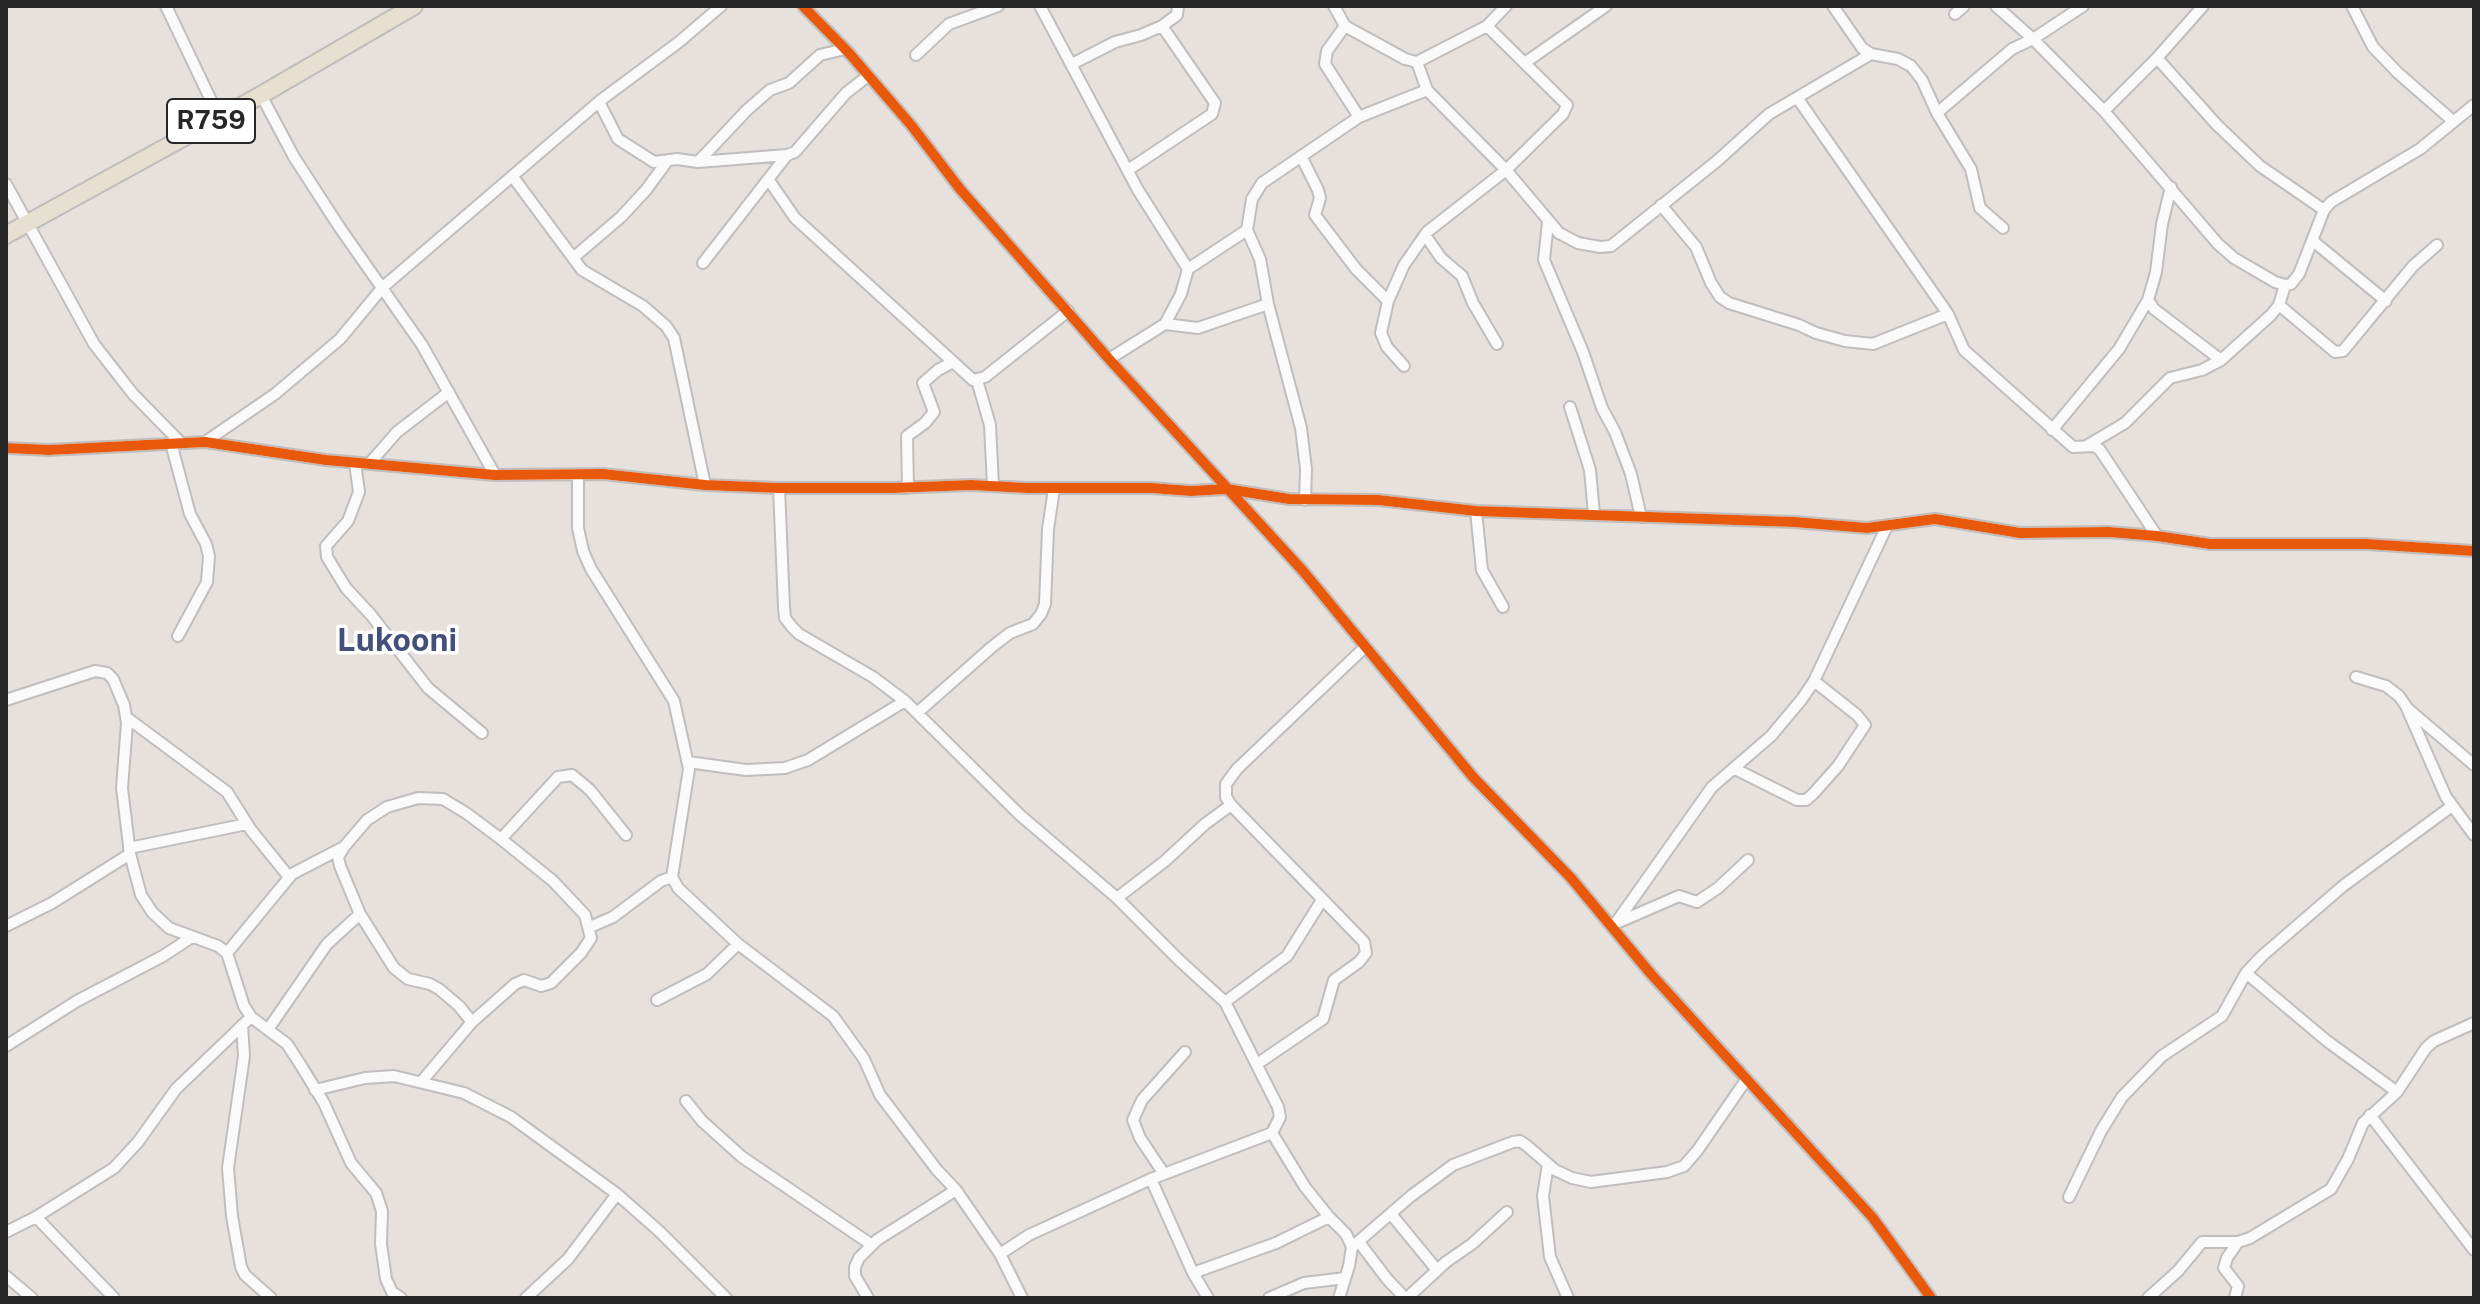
<!DOCTYPE html>
<html>
<head>
<meta charset="utf-8">
<style>
  body { margin:0 }
  #map { position:relative; width:2480px; height:1304px; overflow:hidden; background:#e6e1dc; font-family:"Public Sans",sans-serif }
  canvas { display:block }
  .frame { position:absolute; inset:0; border:8px solid #272727; pointer-events:none }
</style>
</head>
<body>
<div id="map">
<canvas width="2480" height="1304"></canvas>
<div class="frame"></div>
</div>
<script>
const context = document.querySelector('canvas').getContext('2d');
context.lineJoin = 'round';
const poly = rows => new Path2D(rows.map(r => 'M' + r).join(''));
function trace(path, color, width, dash) { context.strokeStyle = color; context.lineWidth = width; context.lineCap = dash ? 'butt' : 'round'; context.setLineDash(dash || []); context.stroke(path); }
function drawText(font, color, halo, rows, align = 'center') {
  context.font = font + ' "Public Sans",sans-serif'; context.lineWidth = 7; context.setLineDash([]); context.textBaseline = 'middle'; context.strokeStyle = halo; context.fillStyle = color; for (const [text, x, y, turn = 0] of rows) {
    context.save(); context.translate(x, y); context.rotate((+turn || 0) * Math.PI / 180); context.textAlign = isNaN(turn) ? turn : align; if (halo) context.strokeText(text, 0, 0); context.fillText(text, 0, 0); context.restore();
  }
}
const minor = poly([
  [166,6,219,117],
  [803,6,849,53,911,125,960,189,1109,359,1303,571,1473,777,1571,878,1651,974,1873,1218,1931,1298],
  [1040,6,1138,190,1188,269,1181,294,1165,324,1109,359],
  [1334,6,1345,26,1405,59,1417,62,1487,26,1506,6],
  [1833,6,1862,48,1871,54,1898,59,1911,66,1922,80,1937,113,1971,169,1980,208,2003,228],
  [1996,6,2033,39,2104,111,2218,244,2234,258,2275,282,2285,285,2291,284,2299,274,2324,210,2331,202,2420,149,2474,105],
  [2352,6,2373,47,2398,73,2453,121],
  [1955,14,1964,6],
  [1345,26,1327,51,1325,64,1359,117],
  [916,55,949,24,998,6],
  [2157,58,2217,125,2260,166,2324,210],
  [1417,62,1427,90,1506,170,1559,233,1578,243,1600,247,1611,246,1717,161,1769,114,1871,54],
  [1526,62,1606,6],
  [1072,64,1115,42,1141,35,1162,26,1177,15,1178,6],
  [261,95,294,157,340,228,422,345,495,475],
  [1798,99,1948,314,1964,350,2073,447,2095,446,2100,450,2157,536],
  [599,102,618,139,654,162,677,159,698,162,787,155,795,152,846,93,868,76],
  [2104,111,2157,58,2203,6],
  [1937,113,2012,49,2033,39,2083,6],
  [1301,156,1318,190,1320,198,1315,215,1356,269,1388,301],
  [698,162,747,110,770,90,789,83,820,55,845,49],
  [1128,170,1212,114,1215,103,1162,26],
  [513,177,582,270,643,306,666,326,674,338,705,485],
  [768,179,795,218,973,380,985,377,1068,311],
  [6,184,94,344,133,394,180,442],
  [2171,187,2162,224,2156,272,2148,300,2154,309,2221,360],
  [1661,205,1696,247,1711,283,1720,297,1729,303,1799,325,1816,333,1845,341,1873,344,1948,314],
  [1548,222,1544,260,1583,352,1602,408,1615,432,1631,474,1641,517],
  [1425,235,1441,258,1462,276,1473,303,1497,344],
  [2313,241,2386,301],
  [573,258,621,217,646,190,668,160],
  [703,263,787,155],
  [1188,269,1247,230],
  [2279,305,2335,352,2343,351,2413,266,2437,245],
  [1165,324,1198,328,1268,304],
  [1404,366,1387,347,1381,333,1388,301,1404,265,1427,232,1506,170,1563,114,1567,105,1487,26],
  [977,380,990,425,993,486],
  [1570,407,1590,470,1594,514],
  [2052,430,2119,349,2148,300],
  [205,442,275,394,340,339,383,287,601,100,679,42,721,6],
  [171,443,190,514,206,544,209,556,207,582,178,636],
  [2088,445,2125,423,2170,378,2202,370,2221,360,2271,315,2279,305,2285,285],
  [6,448,49,450,205,442,326,460,495,475,603,474,705,485,779,488,893,488,971,485,1027,488,1151,488,1191,491,1227,489,1289,499,1378,500,1476,511,1794,522,1867,528,1935,519,2020,533,2109,532,2157,536,2210,544,2366,544,2474,551],
  [355,463,359,492,348,521,326,546,327,557,346,588,371,615,428,688,482,733],
  [369,464,397,432,449,392],
  [578,475,578,528,583,551,591,569,674,701,689,769,672,877,678,888,738,944,833,1016,864,1059,880,1095,937,1170,956,1190,1000,1254,1022,1298],
  [779,488,784,607,785,618,792,627,799,634,873,677,905,701,1020,815,1117,898,1179,960,1225,1002,1278,1107,1280,1117,1272,1133,1305,1187,1329,1217,1346,1234,1352,1247,1349,1266,1339,1298],
  [908,488,907,436,925,423,934,412,923,383,938,370,953,362],
  [1305,500,1306,469,1301,428,1268,304,1260,259,1247,230,1252,199,1262,183,1359,117,1427,90],
  [1476,511,1482,570,1503,607],
  [2356,677,2386,686,2399,696,2406,706,2446,797,2474,835],
  [6,700,95,671,107,673,113,679,124,705,127,723,122,788,130,854,141,895,152,912,169,928,218,946,227,953,244,1006,251,1017,287,1044,300,1064,324,1103,351,1163,376,1193,382,1211,381,1244,386,1279,392,1292,401,1298],
  [2407,708,2474,765],
  [917,713,993,646,1010,633,1033,624,1041,614,1045,604,1048,529,1054,489],
  [126,717,227,792,251,830,289,877],
  [688,762,746,770,785,768,808,760,905,701],
  [1735,769,1797,800,1806,800,1813,794,1838,766,1865,725,1857,715,1814,681],
  [501,839,558,777,572,775,590,790,626,835],
  [129,848,247,824],
  [1117,898,1165,861,1205,824,1231,805],
  [1619,922,1679,896,1697,902,1718,888,1748,860],
  [6,926,52,903,130,854],
  [590,927,613,917,661,881,672,877],
  [1613,927,1712,787,1771,736,1802,699,1814,681,1887,526],
  [227,953,292,874,342,848],
  [2246,973,2327,1041,2397,1092],
  [657,1000,707,974,738,944],
  [1225,1002,1287,956,1322,900],
  [242,1025,244,1056,228,1168,232,1216,241,1267,245,1275,271,1298],
  [269,1028,327,944,360,914],
  [6,1046,77,1001,163,956,192,937],
  [1257,1064,1323,1019,1334,980,1359,962,1366,953,1364,942,1231,805,1226,797,1226,784,1237,769,1365,647],
  [422,1081,472,1022,515,984,524,980,541,986,551,983,581,953,591,938,585,915,553,881,501,839,466,813,443,799,418,798,387,807,367,820,344,847,338,857,340,866,360,914,394,968,408,979,430,984,439,989,459,1006,472,1022],
  [315,1090,365,1078,394,1076,464,1093,511,1117,617,1194,659,1231,726,1298],
  [686,1101,702,1121,742,1157,872,1245],
  [2370,1115,2474,1250],
  [1548,1164,1543,1196,1550,1257,1568,1298],
  [1164,1174,1140,1138,1133,1120,1142,1100,1185,1052],
  [1151,1179,1193,1273,1208,1298],
  [2069,1197,2101,1131,2122,1097,2162,1056,2222,1016,2246,973,2262,956,2343,886,2452,806],
  [1391,1214,1437,1270],
  [36,1217,114,1298],
  [6,1232,36,1217,114,1168,138,1142,176,1089,251,1017],
  [1359,1242,1387,1279,1405,1298],
  [1352,1247,1411,1196,1453,1165,1513,1142,1520,1141,1526,1145,1555,1170,1572,1178,1591,1182,1667,1172,1684,1166,1697,1151,1746,1080],
  [1000,1254,1029,1235,1151,1179,1272,1133],
  [1193,1273,1276,1243,1329,1217],
  [6,1276,32,1298],
  [526,1298,568,1259,617,1194],
  [868,1298,855,1276,855,1267,859,1258,877,1240,956,1190],
  [1269,1298,1304,1283,1345,1278],
  [1407,1298,1446,1262,1472,1244,1507,1212],
  [2148,1298,2178,1271,2202,1242,2238,1242,2250,1238,2331,1189,2348,1159,2363,1123,2397,1092,2426,1048,2434,1041,2474,1023],
  [2235,1298,2238,1286,2224,1268,2227,1258,2238,1242]
]);
const primary = poly([
  [6,235,261,95,414,6]
]);
trace(minor, '#bfbdbe', 14);
trace(primary, '#bfbdbb', 20);
trace(minor, '#fbfafa', 10);
trace(primary, '#e7e0d0', 16);
trace(poly([
  [803,6,849,53,911,125,960,189,1109,359,1303,571,1473,777,1571,878,1651,974,1873,1218,1931,1298],
  [6,448,49,450,205,442,326,460,495,475,603,474,705,485,779,488,893,488,971,485,1027,488,1151,488,1191,491,1227,489,1289,499,1378,500,1476,511,1794,522,1867,528,1935,519,2020,533,2109,532,2157,536,2210,544,2366,544,2474,551]
]), '#e8590c', 10);
for (const [x, y, w] of [
  [211,121,88]
]) { const box = new Path2D(); box.roundRect(x - w / 2, y - 22, w, 44, 6); context.fillStyle = '#fff'; context.fill(box); trace(box, '#272727', 2); }
drawText('bold 26px', '#272727', null, [
  ["R759",211,121]
]);
drawText('bold 32px', '#45507a', '#fff', [
  ["Lukooni",397,641]
]);
</script>
</body>
</html>
